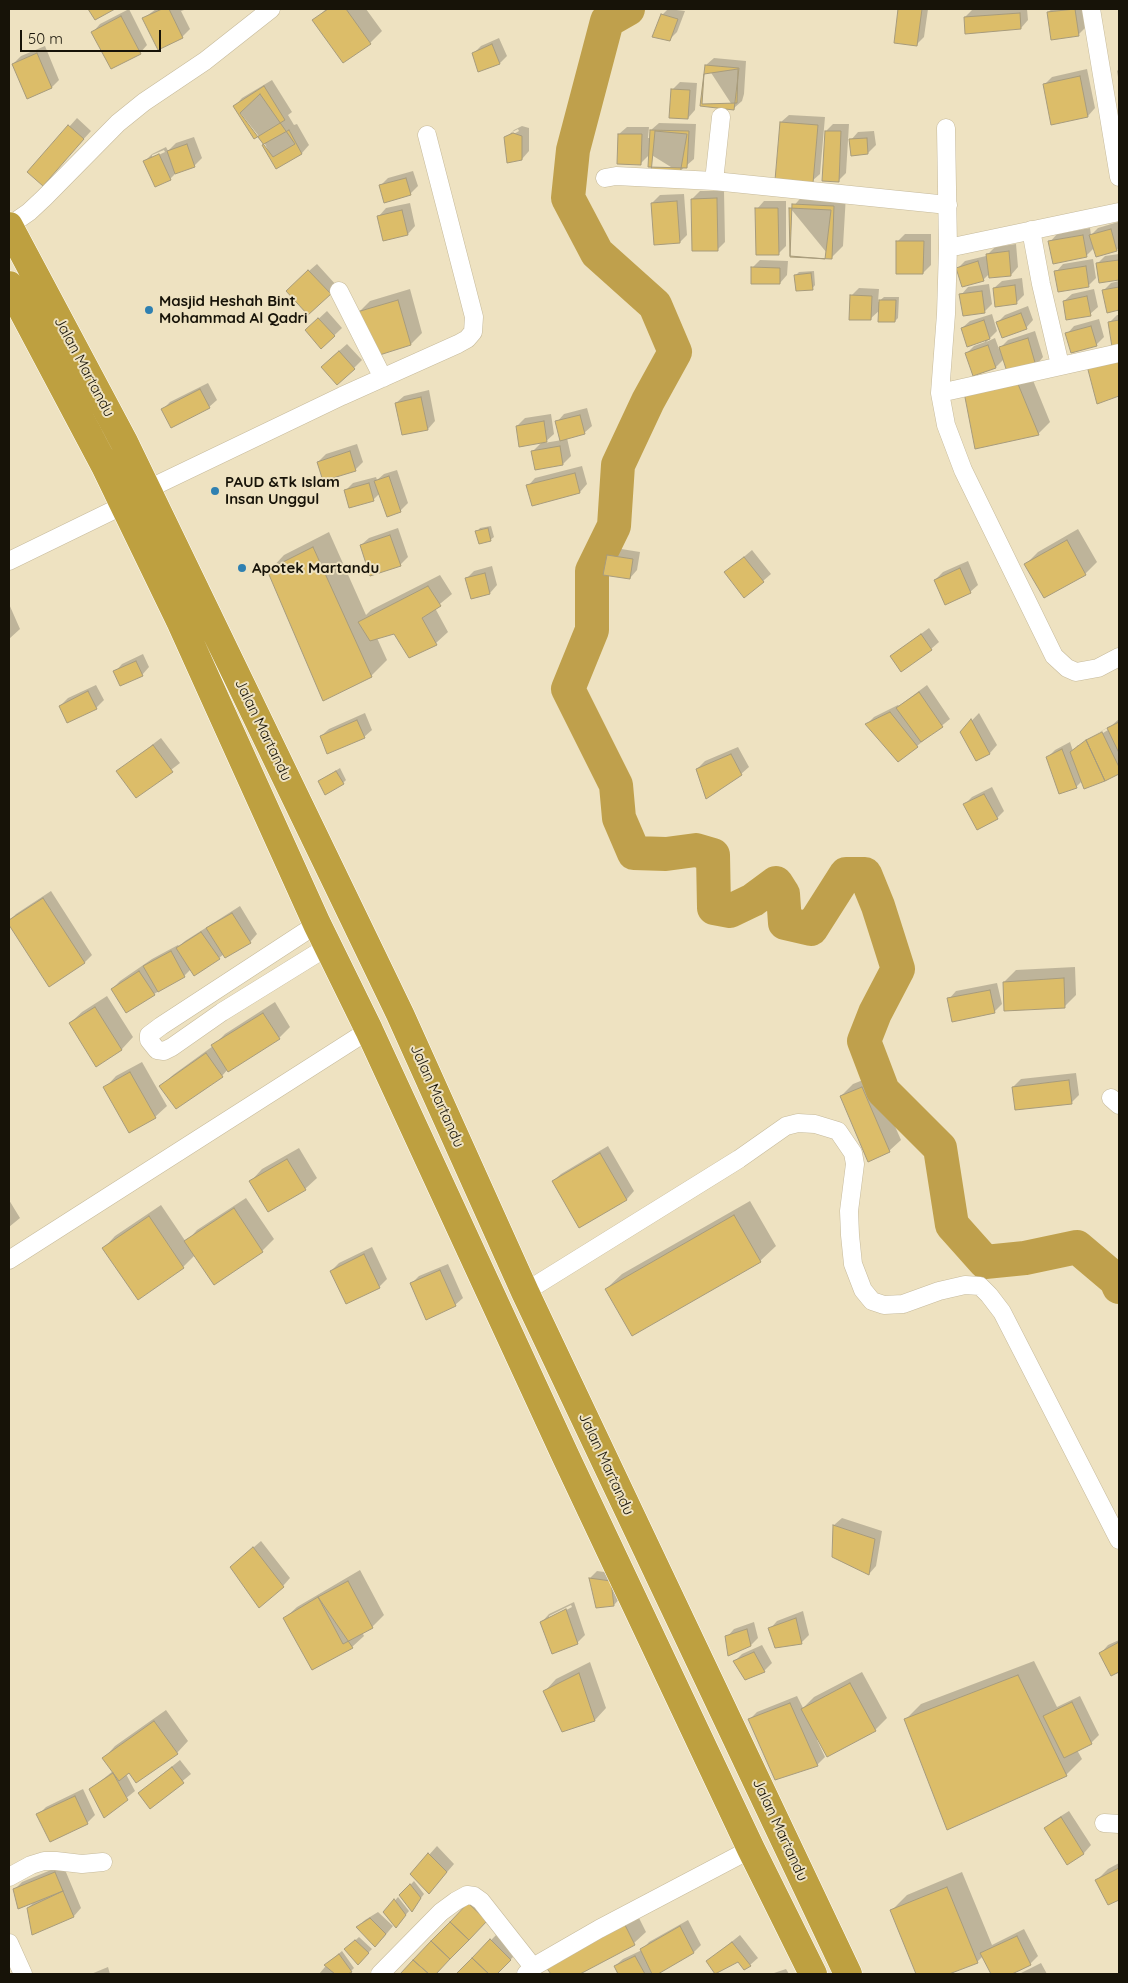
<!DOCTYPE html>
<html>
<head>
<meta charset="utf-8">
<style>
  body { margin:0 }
  #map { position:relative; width:1128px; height:1983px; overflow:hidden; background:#eee2c1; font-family:Quicksand,sans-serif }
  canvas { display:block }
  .frame { position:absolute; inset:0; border:10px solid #171308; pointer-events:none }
  .scale { position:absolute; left:20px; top:30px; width:141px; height:22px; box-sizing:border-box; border:2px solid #171308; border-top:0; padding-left:6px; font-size:15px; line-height:18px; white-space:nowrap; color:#171308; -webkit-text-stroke:4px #eee2c1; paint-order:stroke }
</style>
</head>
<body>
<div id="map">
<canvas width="1128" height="1983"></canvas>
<div class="frame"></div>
<div class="scale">50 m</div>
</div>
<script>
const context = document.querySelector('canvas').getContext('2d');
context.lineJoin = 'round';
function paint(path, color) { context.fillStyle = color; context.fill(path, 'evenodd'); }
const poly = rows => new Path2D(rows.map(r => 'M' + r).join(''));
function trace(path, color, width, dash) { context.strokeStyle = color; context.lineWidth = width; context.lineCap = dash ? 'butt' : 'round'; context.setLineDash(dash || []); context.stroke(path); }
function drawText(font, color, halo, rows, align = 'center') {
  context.font = font + ' Quicksand,sans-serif'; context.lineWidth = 4; context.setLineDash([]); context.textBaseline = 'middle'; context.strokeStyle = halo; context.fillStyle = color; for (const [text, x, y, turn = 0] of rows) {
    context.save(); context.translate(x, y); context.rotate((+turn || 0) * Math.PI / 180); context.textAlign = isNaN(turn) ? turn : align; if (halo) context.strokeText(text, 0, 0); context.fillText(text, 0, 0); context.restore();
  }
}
paint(poly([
  [129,9,147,45,140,53,93,32,100,24],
  [156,9,187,9,181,11,190,29,182,37,144,18],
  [326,9,366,9,382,31,370,43,343,62,314,21],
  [668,9,685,11,677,32,669,40,662,15],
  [899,9,928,9,924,37,916,45,895,42],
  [986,9,1027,9,1028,20,1021,28,965,17,972,10],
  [1052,9,1084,9,1086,27,1078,35,1048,12],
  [499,38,507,56,500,63,473,54,481,46],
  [45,46,59,80,52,87,28,98,13,64,21,56],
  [714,58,746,61,744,94,742,101,734,108,706,65],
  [1087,69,1095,108,1088,116,1044,85,1052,77],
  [1119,69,1119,83,1117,71],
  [272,80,292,112,288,115,294,125,297,124,309,145,302,153,276,167,265,144,235,106,242,98],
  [680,82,697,83,695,110,688,118,672,90],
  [789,115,825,117,820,174,812,181,781,122],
  [77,118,91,131,50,176,29,172],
  [659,123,696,124,694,159,679,172,650,154,641,163,619,134,627,127,649,127,648,138,651,138,651,130],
  [833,124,849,124,846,173,839,180,826,131],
  [522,126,529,128,529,151,522,159,506,138,514,130],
  [518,129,519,131,512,135,512,132],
  [874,131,876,145,868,153,851,140,858,132],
  [194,137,202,158,194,166,178,171,170,179,145,161,152,154,166,147,168,151,176,143],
  [164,150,165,152,152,158,152,155],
  [413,171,418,186,410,194,380,186,388,178],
  [700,191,724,191,725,242,718,249,692,199],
  [805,193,846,195,843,246,831,258,791,209],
  [684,194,687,235,680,242,652,203,660,195],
  [764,201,786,201,786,246,779,253,757,209],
  [410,203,415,226,408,234,379,216,386,208],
  [1118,222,1119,247,1117,250,1097,256,1094,248,1086,256,1050,242,1057,234,1090,228,1091,235,1098,228],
  [905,234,931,234,931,265,923,273,897,242],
  [1016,244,1018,267,1011,275,989,274,983,280,958,268,965,261,986,256,995,247],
  [1119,254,1119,278,1100,281,1097,264,1105,256],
  [1093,259,1096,278,1088,286,1056,272,1063,264],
  [760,260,788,261,787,275,780,283,752,268],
  [317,264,337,286,330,293,295,283],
  [814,271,815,285,812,289,795,276,799,272],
  [1022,278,1024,295,1016,303,994,288,1002,281],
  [1119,281,1119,309,1108,312,1104,290,1111,283],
  [989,284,992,304,985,311,961,295,968,287],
  [859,288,879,289,878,302,884,297,899,297,898,318,895,321,880,310,870,319,851,296],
  [410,289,422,333,411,344,358,313,370,301],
  [1094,289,1098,307,1090,314,1064,301,1072,294],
  [1028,306,1033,320,1026,328,997,323,1005,315],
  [327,311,342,328,322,347,314,323],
  [992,314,997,331,986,342,995,338,999,349,1008,340,1035,331,1043,357,1030,373,1050,422,1038,434,1009,374,1004,359,996,367,974,375,966,354,974,346,985,342,985,340,962,328,970,321],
  [1117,315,1119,315,1119,344,1113,345,1109,323],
  [1099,319,1104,337,1096,345,1067,334,1074,326],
  [347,344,362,360,354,368,330,359],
  [208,383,217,400,209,407,163,409,170,402],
  [429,390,435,421,428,429,396,403,404,396],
  [587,408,592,426,584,433,567,438,571,456,563,464,536,469,532,452,542,442,517,426,525,418,551,414,554,434,544,443,562,440,557,422,564,414],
  [357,444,363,462,355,470,318,462,326,454],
  [582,466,587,484,580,492,528,486,535,478],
  [397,470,408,503,400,511,380,493,373,500,345,491,353,483,376,477,377,480,384,474],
  [491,526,494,537,490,540,477,532,480,528],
  [398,528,408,557,400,565,361,545,369,538],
  [1078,529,1097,562,1085,574,1044,596,1026,564,1038,552],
  [329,532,366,615,371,610,440,575,452,594,435,608,448,632,436,643,409,657,395,632,377,638,387,660,371,676,269,571,284,555],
  [615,548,640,552,637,570,630,578,608,555],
  [752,550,771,574,763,581,726,572],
  [968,561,978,585,970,592,935,580,943,572],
  [492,566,497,585,490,593,466,579,474,571],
  [9,604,20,629,9,639],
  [929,628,939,642,931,649,891,656],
  [143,654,149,667,142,675,115,672,122,664],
  [96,685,104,700,96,708,60,706,68,698],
  [927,685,950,719,917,746,867,724,874,717,898,705,899,706],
  [365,713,372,730,364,737,321,736,329,729],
  [979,713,997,745,990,753,977,759,961,732],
  [1119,719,1119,772,1104,780,1082,781,1076,787,1047,758,1055,750,1070,742,1073,751,1078,745,1078,748,1108,730,1107,728,1079,744,1110,726,1110,727],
  [161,738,180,763,137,796,118,771],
  [738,747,749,767,741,774,697,769,705,761],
  [340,768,346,780,343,783,319,781],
  [992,787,1004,811,997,818,964,805,972,797],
  [51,891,92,955,85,962,49,985,9,921,16,914],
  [240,906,257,934,250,942,224,954,219,958,191,969,184,976,154,994,112,989,120,981,152,959,178,945,179,946,185,941],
  [1075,967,1076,995,1064,1007,1004,982,1016,970],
  [997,983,1002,1004,994,1012,949,999,956,991],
  [107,996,133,1037,122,1049,96,1065,70,1023,82,1012],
  [275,1002,290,1027,279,1038,228,1069,222,1076,161,1086,173,1075,213,1046,225,1034],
  [142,1062,167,1106,155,1117,105,1088,116,1076],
  [1076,1073,1079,1095,1071,1103,1013,1087,1021,1079],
  [873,1076,901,1140,889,1151,841,1096,853,1084],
  [608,1146,634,1191,627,1199,580,1227,553,1181,561,1174],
  [299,1148,317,1178,305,1189,251,1181,262,1169],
  [246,1198,274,1239,262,1251,214,1283,195,1255,183,1267,138,1298,104,1248,115,1236,161,1205,186,1242,197,1230],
  [9,1200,20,1218,9,1227],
  [750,1201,776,1246,760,1261,606,1289,622,1274],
  [372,1247,387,1279,379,1287,331,1271,339,1263],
  [448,1264,463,1298,455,1305,411,1284,419,1276],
  [842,1518,882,1531,876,1566,869,1574,833,1556,834,1525],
  [261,1541,290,1578,283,1586,239,1560],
  [360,1570,384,1615,372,1627,362,1632,364,1636,352,1647,312,1669,285,1618,297,1607],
  [597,1571,618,1574,621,1597,614,1605,590,1578],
  [574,1602,585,1635,577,1643,542,1622,549,1614],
  [571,1605,572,1607,549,1619,549,1616],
  [803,1611,809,1635,801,1643,770,1629,777,1621],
  [754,1622,758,1638,751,1645,727,1637,734,1629],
  [1119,1640,1119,1670,1112,1674,1101,1653,1108,1645],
  [762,1645,772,1663,764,1671,735,1661,742,1654],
  [1034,1661,1057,1707,1080,1696,1099,1735,1091,1743,1077,1750,1082,1759,1066,1775,906,1719,921,1704],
  [590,1662,606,1708,595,1720,563,1730,545,1691,556,1679],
  [862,1672,887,1718,875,1730,828,1755,819,1739,817,1740,825,1757,817,1765,750,1719,757,1712,797,1696,803,1708,814,1697],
  [166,1710,188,1741,177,1753,126,1774,135,1791,104,1816,91,1789,113,1771,104,1758,115,1746],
  [180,1760,191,1774,150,1808,139,1793],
  [83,1789,95,1815,88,1822,50,1840,38,1815,46,1807],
  [1069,1811,1091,1845,1084,1853,1067,1863,1046,1828,1053,1821],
  [437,1846,454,1864,436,1885,412,1874],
  [1119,1863,1119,1898,1109,1904,1097,1880,1108,1869],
  [63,1865,81,1908,74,1916,33,1933,28,1908,35,1901,15,1889,22,1882],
  [962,1872,992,1945,1024,1929,1038,1956,1030,1964,1009,1974,992,1974,983,1956,977,1962,946,1974,918,1974,892,1910,907,1895],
  [414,1881,424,1894,412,1910,401,1895],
  [477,1896,494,1912,435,1974,401,1974],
  [398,1897,409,1911,396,1926,385,1912],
  [378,1912,393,1926,383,1938,357,1927,365,1920],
  [636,1912,646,1932,634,1943,578,1974,552,1974,547,1966],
  [688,1920,701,1945,694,1952,655,1974,653,1972,651,1974,620,1974,615,1966,623,1959,642,1950,649,1942],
  [498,1933,518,1952,496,1974,458,1974],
  [740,1935,758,1958,750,1965,739,1961,708,1961],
  [359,1937,372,1949,358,1963,346,1949],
  [342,1951,354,1968,351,1971,346,1974,319,1974,330,1961],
  [1041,1963,1047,1974,1019,1974],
  [108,1967,110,1974,91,1974],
  [786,1969,789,1974,771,1974]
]), '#0003');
trace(poly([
  [628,9,607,21,573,150,568,198,597,253,655,305,675,352,648,401,618,465,614,526,592,571,592,630,568,689,616,785,619,818,634,853,666,854,696,850,713,855,714,908,730,911,753,900,776,883,783,894,785,923,811,929,846,874,865,874,878,906,898,969,875,1013,864,1041,883,1091,940,1148,952,1225,985,1262,1025,1258,1077,1247,1116,1280,1119,1287]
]), '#bfa04c', 34);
const building = poly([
  [88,9,115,9,95,20,88,9],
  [162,9,169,9,183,38,158,50,142,18,162,9],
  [328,9,346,9,371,44,343,63,312,20,328,9],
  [898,9,922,9,917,46,894,43,898,9],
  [1075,9,1079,36,1051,40,1047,12,1075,9],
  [1020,13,1021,29,965,34,964,17,1020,13],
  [661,14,678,19,670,41,652,37,661,14],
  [121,16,141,54,111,69,91,32,121,16],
  [492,44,500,64,478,72,472,53,492,44],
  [37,53,52,88,27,99,12,64,37,53],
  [705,65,739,68,734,110,700,106,705,65],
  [738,69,737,103,702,104,704,74,738,69],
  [1080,76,1088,117,1051,125,1043,84,1080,76],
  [264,86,285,120,254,139,233,106,264,86],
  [671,89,690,90,688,119,669,118,671,89],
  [260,94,295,144,273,157,240,113,260,94],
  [780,122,818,125,813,183,775,180,780,122],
  [68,125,84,139,43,186,27,172,68,125],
  [289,130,302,154,276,169,262,145,289,130],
  [650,130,689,131,687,168,648,167,650,130],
  [655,131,687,134,680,174,651,173,655,131],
  [825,131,841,131,839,182,822,181,825,131],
  [513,133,522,136,522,160,507,163,504,137,513,133],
  [618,134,642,134,641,165,617,164,618,134],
  [867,138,868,154,851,156,849,139,867,138],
  [187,144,195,167,175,174,167,151,187,144],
  [159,154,171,180,155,187,143,161,159,154],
  [406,178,411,195,384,203,379,185,406,178],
  [717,198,718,251,692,251,691,199,717,198],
  [677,201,680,243,654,245,651,203,677,201],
  [792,204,834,206,832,259,790,257,792,204],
  [755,208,778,208,779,255,756,255,755,208],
  [789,208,831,210,825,259,790,256,789,208],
  [402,210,408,235,383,241,377,216,402,210],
  [1111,229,1117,251,1096,257,1089,235,1111,229],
  [1083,235,1087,257,1053,264,1048,241,1083,235],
  [896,241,924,241,923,274,896,274,896,241],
  [1009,251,1011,276,989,278,986,254,1009,251],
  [1119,260,1119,280,1099,283,1096,263,1119,260],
  [978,261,984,281,962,287,956,268,978,261],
  [1086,266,1089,287,1058,292,1054,271,1086,266],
  [751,267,780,268,780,284,751,284,751,267],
  [308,270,331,294,308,315,286,291,308,270],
  [811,273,813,290,796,291,794,275,811,273],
  [1015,285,1017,304,995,307,993,288,1015,285],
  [1119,287,1119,310,1107,313,1102,290,1119,287],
  [982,291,985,313,963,316,959,294,982,291],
  [850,295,872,296,871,320,849,320,850,295],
  [1087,296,1091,316,1066,320,1063,301,1087,296],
  [398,300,411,345,370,358,357,312,398,300],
  [879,300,896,300,895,322,878,322,879,300],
  [1021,313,1027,329,1002,338,996,322,1021,313],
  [318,318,335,336,321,349,305,330,318,318],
  [984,320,990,339,967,347,961,328,984,320],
  [1119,320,1119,345,1112,347,1108,322,1119,320],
  [1091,326,1097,346,1071,353,1065,333,1091,326],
  [1028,338,1036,366,1008,375,999,347,1028,338],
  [988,345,996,368,973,376,965,353,988,345],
  [339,351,355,369,337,385,321,367,339,351],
  [1119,359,1119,396,1097,404,1087,366,1119,359],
  [1018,384,1039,435,975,449,963,387,1018,384],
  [200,389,210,408,171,428,161,409,200,389],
  [421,397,428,430,402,435,395,403,421,397],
  [580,415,585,434,560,441,555,421,580,415],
  [544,421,547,442,519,447,516,426,544,421],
  [560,446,563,465,535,470,531,451,560,446],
  [350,451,356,471,323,481,317,462,350,451],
  [575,473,580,493,532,506,526,485,575,473],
  [389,476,401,512,387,517,374,481,389,476],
  [369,483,374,501,349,508,344,490,369,483],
  [488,528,491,541,479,544,475,531,488,528],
  [390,535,401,566,370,576,360,545,390,535],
  [1067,540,1086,575,1044,598,1024,564,1067,540],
  [313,547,372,677,323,701,267,570,313,547],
  [607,555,633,559,630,579,603,575,607,555],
  [744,557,764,582,744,598,724,572,744,557],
  [960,568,971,593,945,605,934,580,960,568],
  [485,573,490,594,471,599,465,578,485,573],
  [428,586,441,606,422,618,437,645,409,658,394,634,370,641,358,622,428,586],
  [921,634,932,650,901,672,890,656,921,634],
  [136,661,143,676,120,686,113,671,136,661],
  [88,691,97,709,67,723,59,706,88,691],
  [919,692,943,727,921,742,896,708,919,692],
  [890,712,918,747,898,762,865,724,890,712],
  [971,719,990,754,976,761,960,732,971,719],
  [357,720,365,738,327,754,320,736,357,720],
  [1119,722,1119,753,1107,728,1119,722],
  [1102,732,1119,767,1119,774,1105,781,1086,740,1102,732],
  [1086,740,1105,781,1084,789,1070,752,1086,740],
  [153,745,173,772,136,798,116,771,153,745],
  [1062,749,1077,788,1059,794,1046,757,1062,749],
  [731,754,742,775,706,799,696,769,731,754],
  [336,771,344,784,325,795,318,781,336,771],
  [984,794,998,819,977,830,963,804,984,794],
  [43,898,85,963,49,987,9,925,9,920,43,898],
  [232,913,251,943,225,958,206,928,232,913],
  [201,932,220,959,194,976,176,948,201,932],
  [171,951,185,977,158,992,143,966,171,951],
  [139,971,155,995,126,1013,111,989,139,971],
  [1064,978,1065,1008,1004,1011,1003,982,1064,978],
  [990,990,995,1013,952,1022,947,998,990,990],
  [95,1007,122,1050,96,1067,69,1023,95,1007],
  [263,1013,280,1039,228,1072,211,1045,263,1013],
  [206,1053,223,1077,176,1109,159,1086,206,1053],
  [130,1072,156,1118,129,1133,103,1087,130,1072],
  [1069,1080,1072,1104,1015,1110,1012,1087,1069,1080],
  [862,1087,890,1152,868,1162,840,1096,862,1087],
  [600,1153,627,1200,579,1228,552,1181,600,1153],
  [287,1159,306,1190,268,1212,249,1181,287,1159],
  [234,1208,263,1252,214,1285,184,1241,234,1208],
  [734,1215,761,1262,632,1336,605,1289,734,1215],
  [149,1216,184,1268,138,1300,102,1248,149,1216],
  [364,1254,380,1288,346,1304,330,1271,364,1254],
  [440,1270,456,1306,426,1320,410,1283,440,1270],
  [833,1525,875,1539,869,1575,832,1557,833,1525],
  [253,1547,284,1587,259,1608,230,1567,253,1547],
  [589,1578,611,1581,614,1606,596,1608,589,1578],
  [348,1581,373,1628,343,1644,318,1597,348,1581],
  [318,1597,353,1648,312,1670,283,1618,318,1597],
  [566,1609,578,1644,552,1654,540,1622,566,1609],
  [796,1618,802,1644,775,1648,768,1628,796,1618],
  [747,1629,751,1646,728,1656,725,1636,747,1629],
  [1119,1642,1119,1672,1111,1676,1099,1653,1119,1642],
  [754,1652,765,1672,745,1680,733,1661,754,1652],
  [579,1673,595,1721,562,1732,543,1691,579,1673],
  [1018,1675,1067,1776,947,1830,904,1719,1018,1675],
  [850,1683,876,1731,827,1757,801,1709,850,1683],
  [1072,1702,1092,1744,1064,1758,1043,1716,1072,1702],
  [790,1703,818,1766,775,1780,748,1719,790,1703],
  [154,1721,178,1754,136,1783,129,1773,119,1781,102,1758,154,1721],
  [172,1767,184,1783,150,1809,138,1793,172,1767],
  [113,1773,128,1800,104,1818,89,1789,113,1773],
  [75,1796,88,1824,50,1842,36,1814,75,1796],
  [1061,1817,1084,1854,1067,1865,1044,1828,1061,1817],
  [428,1853,447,1872,429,1894,410,1874,428,1853],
  [1119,1868,1119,1900,1108,1905,1095,1880,1119,1868],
  [55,1872,63,1891,18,1909,13,1889,55,1872],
  [410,1884,421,1898,412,1912,399,1895,410,1884],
  [947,1887,978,1963,949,1974,916,1974,890,1910,947,1887],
  [63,1891,74,1917,32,1935,27,1908,63,1891],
  [394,1899,406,1915,396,1928,383,1912,394,1899],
  [468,1903,487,1921,469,1940,450,1922,468,1903],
  [370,1918,386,1934,375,1947,356,1927,370,1918],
  [450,1922,469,1940,450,1959,431,1941,450,1922],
  [624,1923,635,1945,580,1974,551,1974,545,1966,624,1923],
  [680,1926,694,1953,658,1974,652,1974,640,1949,680,1926],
  [1017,1936,1031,1965,1012,1974,991,1974,980,1953,1017,1936],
  [490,1939,511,1960,497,1974,489,1974,472,1958,490,1939],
  [355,1940,369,1953,358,1965,344,1949,355,1940],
  [431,1941,450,1959,436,1974,429,1974,413,1960,431,1941],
  [732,1942,751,1966,744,1970,738,1962,715,1974,706,1961,732,1942],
  [339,1954,352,1972,348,1974,335,1974,324,1965,339,1954],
  [635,1956,645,1974,618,1974,614,1966,635,1956],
  [472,1958,489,1974,456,1974,472,1958],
  [413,1960,429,1974,400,1974,413,1960]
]);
paint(building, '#dcbd69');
trace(building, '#a79b7c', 1);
const minor = poly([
  [1091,9,1119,177],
  [946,128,948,248,1119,212],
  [605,178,616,176,714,181,948,205],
  [714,181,721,117],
  [9,226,29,212,44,198,118,123,144,102,205,61,271,9],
  [1031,230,1041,284,1060,365],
  [948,248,946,314,940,393,946,425,963,470,1054,656,1067,668,1076,672,1098,668,1119,657],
  [339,291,383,378],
  [940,393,1119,353],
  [146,490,342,396,458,344,467,339,473,332,474,317,427,135],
  [9,561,124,505],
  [317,924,161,1026,149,1035,149,1040,157,1050,164,1051,172,1047,222,1012,327,947],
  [1111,1098,1119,1105],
  [9,1260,369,1030],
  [525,1292,739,1159,786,1126,798,1123,815,1124,838,1131,853,1153,855,1164,849,1211,850,1235,853,1264,863,1290,872,1301,884,1305,903,1304,939,1291,965,1285,980,1286,989,1295,1002,1312,1119,1540],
  [1104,1823,1119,1824],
  [9,1877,31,1865,44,1861,56,1861,82,1864,103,1862],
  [9,1943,23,1974],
  [380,1974,441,1912,456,1901,467,1895,474,1896,481,1901,533,1967],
  [526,1974,533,1967,599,1929,751,1849]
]);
const trunk = poly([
  [9,226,124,442,400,1014,525,1292,848,1974],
  [9,285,105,466,181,623,317,924,369,1030,566,1457,751,1849,813,1974]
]);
trace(minor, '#c6ba9b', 19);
trace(trunk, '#fff', 29);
trace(minor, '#fff', 18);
trace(trunk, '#bea040', 28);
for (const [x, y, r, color] of [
  [149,310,5,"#2f80b1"],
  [215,491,5,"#2f80b1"],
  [242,568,5,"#2f80b1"]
]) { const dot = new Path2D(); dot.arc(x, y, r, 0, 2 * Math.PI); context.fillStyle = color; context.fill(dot); trace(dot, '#eee2c1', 2); }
drawText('bold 15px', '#171308', '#eee2c1', [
  ["Masjid Heshah Bint",159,301],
  ["Mohammad Al Qadri",159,318],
  ["PAUD &Tk Islam",225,482],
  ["Insan Unggul",225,499],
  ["Apotek Martandu",252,568]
], 'left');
drawText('15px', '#171308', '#eee2c1', [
  ["Jalan Martandu",84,367,62],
  ["Jalan Martandu",263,730,64],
  ["Jalan Martandu",437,1096,66],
  ["Jalan Martandu",606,1464,65],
  ["Jalan Martandu",780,1830,65]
]);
</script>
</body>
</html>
